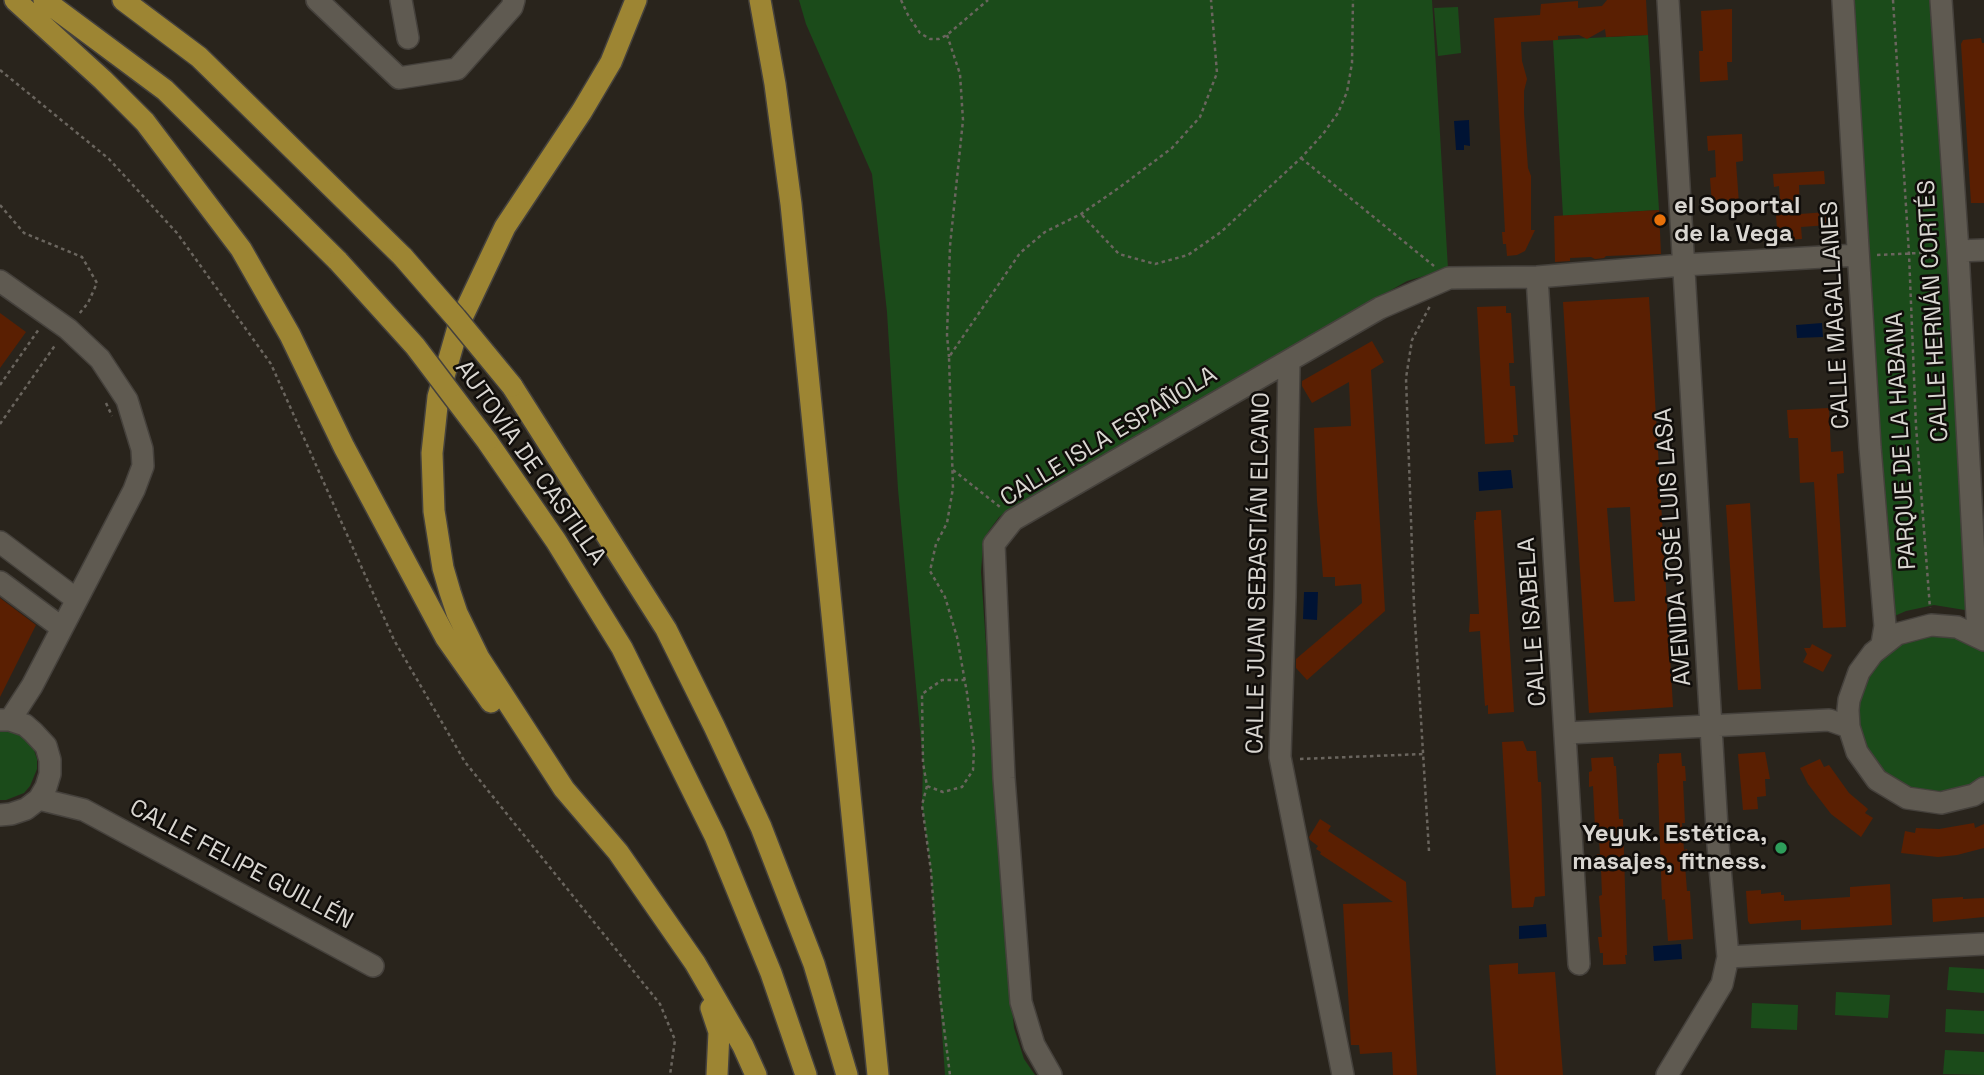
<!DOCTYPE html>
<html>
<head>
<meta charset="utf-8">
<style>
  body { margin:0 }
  canvas { display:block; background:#29241c }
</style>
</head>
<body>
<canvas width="1984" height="1075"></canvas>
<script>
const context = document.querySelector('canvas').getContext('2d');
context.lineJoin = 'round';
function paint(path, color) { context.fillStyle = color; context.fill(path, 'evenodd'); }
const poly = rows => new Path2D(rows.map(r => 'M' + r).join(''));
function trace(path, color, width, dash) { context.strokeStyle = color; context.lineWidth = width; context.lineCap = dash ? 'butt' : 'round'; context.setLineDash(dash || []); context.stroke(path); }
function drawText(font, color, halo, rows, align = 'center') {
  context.font = font + ' "Space Grotesk",sans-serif'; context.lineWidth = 5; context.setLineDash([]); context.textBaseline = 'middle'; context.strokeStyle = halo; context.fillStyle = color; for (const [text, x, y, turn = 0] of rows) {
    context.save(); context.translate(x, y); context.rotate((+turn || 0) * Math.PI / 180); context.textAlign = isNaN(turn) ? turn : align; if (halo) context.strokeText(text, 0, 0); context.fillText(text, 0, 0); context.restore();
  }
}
paint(poly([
  [799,0,1432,0,1448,269,1407,281,1012,507,999,517,988,532,983,545,981,572,1008,969,1014,1028,1024,1059,1035,1075,945,1075,931,871,922,805,923,763,898,489,887,312,872,174,806,24],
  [1852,0,1933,0,1971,611,1934,605,1906,611,1890,618],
  [1458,7,1461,53,1438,56,1434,8],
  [1648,35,1659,210,1563,216,1553,40],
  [1943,632,1984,648,1984,781,1961,793,1914,793,1875,768,1855,725,1863,678,1896,643],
  [0,731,13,732,22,736,34,750,37,759,37,769,30,786,24,793,6,800,0,800],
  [1949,967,1984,969,1984,993,1947,990],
  [1836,992,1890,995,1888,1018,1835,1015],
  [1752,1003,1798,1005,1797,1030,1751,1028],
  [1946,1009,1984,1011,1984,1034,1945,1032],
  [1945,1050,1984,1052,1984,1075,1943,1074]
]), '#1b4b1a');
paint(poly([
  [1469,120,1470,146,1464,145,1464,150,1456,150,1454,121],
  [1822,323,1823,337,1797,338,1796,325],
  [1511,470,1513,488,1479,491,1478,472],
  [1304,592,1318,592,1317,620,1303,619],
  [1546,924,1547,937,1519,939,1519,926],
  [1681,944,1682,959,1654,961,1653,946]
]), '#001334');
paint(poly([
  [1607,0,1646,0,1648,35,1606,37,1605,29,1587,39,1579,35,1558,36,1558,40,1521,42,1522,61,1527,79,1524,91,1524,113,1528,168,1531,176,1531,230,1535,230,1525,251,1517,255,1507,256,1506,244,1503,244,1502,232,1505,232,1494,18,1540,15,1541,4,1578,1,1578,8,1602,6],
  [1732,9,1732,62,1727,62,1728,80,1700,82,1699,51,1703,51,1701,11],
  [1981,38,1982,43,1984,43,1984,203,1971,203,1961,44,1963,40],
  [1742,134,1743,161,1736,162,1739,204,1712,205,1710,178,1716,177,1715,150,1708,151,1707,136],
  [1824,171,1825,184,1799,185,1800,214,1827,212,1828,225,1801,227,1802,239,1783,240,1782,228,1777,228,1776,215,1781,215,1779,186,1774,187,1773,174],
  [1659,210,1661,254,1606,256,1604,258,1595,259,1591,257,1570,258,1570,261,1555,262,1554,216],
  [1649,297,1673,707,1589,713,1563,302],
  [1630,507,1635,601,1614,602,1607,508],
  [1506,306,1506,313,1511,313,1514,363,1509,363,1510,386,1515,386,1518,435,1513,435,1514,442,1485,444,1477,307],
  [0,313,26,332,0,368],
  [1372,341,1384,362,1371,370,1385,611,1307,680,1296,668,1296,659,1362,603,1361,584,1335,586,1335,577,1323,577,1317,501,1314,428,1351,426,1349,382,1312,403,1302,386,1302,381],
  [1829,408,1831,452,1843,451,1844,473,1837,474,1846,627,1823,628,1814,482,1800,483,1798,438,1789,438,1787,410],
  [1750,503,1761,689,1738,690,1726,505],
  [1501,510,1514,712,1488,714,1488,705,1485,706,1480,631,1469,632,1470,614,1479,614,1474,520,1476,520,1476,512],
  [0,598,36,625,0,697],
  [1812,644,1832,655,1823,672,1803,662,1807,654,1804,648,1810,648],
  [1523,741,1527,751,1536,751,1538,782,1541,782,1545,896,1535,897,1533,907,1512,908,1502,742],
  [1765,752,1770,779,1765,779,1766,796,1757,797,1758,809,1743,810,1738,754],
  [1681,753,1682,766,1685,766,1686,781,1683,781,1685,823,1682,823,1684,850,1687,849,1688,864,1685,865,1687,891,1690,891,1693,939,1668,941,1665,899,1662,900,1657,763,1659,763,1659,754],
  [1613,757,1614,766,1616,766,1619,819,1623,819,1627,955,1625,955,1626,964,1603,965,1603,953,1600,953,1598,937,1602,937,1599,896,1602,895,1601,869,1598,869,1597,854,1600,854,1598,828,1595,828,1593,786,1589,787,1589,772,1592,771,1591,758],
  [1820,759,1824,767,1829,765,1849,793,1868,809,1865,813,1873,818,1861,837,1831,814,1808,784,1800,768],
  [1320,819,1331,826,1328,831,1406,882,1417,1075,1393,1075,1392,1052,1360,1054,1359,1045,1351,1045,1343,904,1393,902,1320,854,1321,852,1316,849,1318,846,1310,840,1309,837],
  [1974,823,1975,828,1984,824,1984,848,1957,855,1938,857,1901,853,1905,831,1915,833,1916,828,1939,829],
  [1890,884,1892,925,1801,930,1801,920,1750,924,1748,921,1746,891,1761,890,1761,894,1781,892,1781,895,1784,895,1784,901,1850,897,1850,887],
  [1963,897,1963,899,1984,898,1984,917,1933,922,1932,899],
  [1518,963,1518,974,1555,972,1563,1075,1496,1075,1489,965]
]), '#5a1f02');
const minor = poly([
  [317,0,399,78,457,69,512,7,514,0],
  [401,0,408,38],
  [1843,0,1870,447,1885,626,1882,644],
  [1941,0,1958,251,1978,635],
  [1958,251,1984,250],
  [1537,277,1579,964],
  [0,281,68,329,100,359,127,400,142,449,143,466,134,490,32,686,10,720],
  [1289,361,1285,597,1280,757,1343,1075],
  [0,542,76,599],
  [0,582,62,628],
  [1984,640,1957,627,1931,625,1897,634,1873,653,1859,672,1849,700,1848,710,1849,727,1857,752,1877,780,1907,798,1941,803,1974,795,1984,788],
  [0,720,10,720,25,725,33,732,46,746,50,760,50,774,46,787,39,799,26,809,11,814,0,815],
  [1567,733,1829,720,1849,727],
  [39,799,84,810,373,966],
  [1728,957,1984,944],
  [1051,1075,1034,1045,1021,1002,1004,778,994,544,1013,520,1380,308,1449,278,1537,277,1683,265,1858,255],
  [1667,1075,1722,984,1728,957,1718,845,1668,0]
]);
const highway = poly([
  [15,0,103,80,145,122,241,249,290,335,344,447,446,638,491,702],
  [44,0,165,90,338,261],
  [123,0,199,57,403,257],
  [636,0,611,62,582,111,505,227,459,324,438,397,432,453,434,511,443,568,450,592,457,613,479,658,564,789,618,852,695,963,743,1046,756,1075],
  [760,0,775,84,791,204,878,1075],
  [512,386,666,629,714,726,761,827,814,964,847,1075],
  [487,441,556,541,622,648,715,836,771,973,806,1075],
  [711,1008,719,1032,717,1075]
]);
trace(minor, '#45413c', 24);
trace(highway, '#45413c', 24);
trace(poly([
  [901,0,908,15,920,33,930,39,939,39,947,35,988,0],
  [1893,0,1909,254,1916,426,1930,608],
  [947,35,960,74,963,120,950,246,947,335,949,357],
  [0,70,109,159,177,233,271,364,394,640,465,762,660,1004,675,1040,670,1075],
  [1301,158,1434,266],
  [0,205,24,233,82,257,97,283,88,303,79,314],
  [1082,215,1119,254,1155,264,1188,255,1221,232,1301,158,1323,134,1338,113,1347,92,1352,63,1353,0],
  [1877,255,1940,252],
  [0,385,39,329],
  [106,403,112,416],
  [0,424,56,344],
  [953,470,1000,507],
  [965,680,942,680,922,694,923,763,927,786,943,792,962,787,973,770,974,750,967,693,957,637,945,597,930,571,936,544,947,523,953,488,949,357,1020,253,1045,232,1081,214,1120,187,1172,148,1200,117,1217,73,1211,0],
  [1300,759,1423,754],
  [927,786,922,805,931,871,940,996,950,1075],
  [1429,851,1414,605,1406,378,1412,340,1430,306]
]), '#6a655e', 2.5, [3.5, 3.5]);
trace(minor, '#5f5a51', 21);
trace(highway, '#9d8533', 21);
const highwayBridge = poly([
  [403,257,456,318,512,386],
  [338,261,415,346,487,441]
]);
trace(highwayBridge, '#45413c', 24, []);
trace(highwayBridge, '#9d8533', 21);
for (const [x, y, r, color] of [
  [1660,220,7,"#e8710a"],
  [1781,848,7,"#2e9e5b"]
]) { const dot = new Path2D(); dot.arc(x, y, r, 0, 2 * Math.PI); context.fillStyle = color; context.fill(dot); trace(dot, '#100d0a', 2.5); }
drawText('bold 24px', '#d9d6d1', '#100d0a', [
  ["el Soportal",1674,206],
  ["de la Vega",1674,234],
  ["Yeyuk. Estética,",1767,834,"right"],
  ["masajes, fitness.",1767,862,"right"]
], 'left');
drawText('24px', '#d9d6d1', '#100d0a', [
  ["CALLE HERNÁN CORTÉS",1934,311,-93],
  ["CALLE MAGALLANES",1836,315,-93],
  ["CALLE ISLA ESPAÑOLA",1109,437,-31],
  ["PARQUE DE LA HABANA",1902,441,-93],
  ["AUTOVÍA DE CASTILLA",530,463,55],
  ["AVENIDA JOSÉ LUIS LASA",1674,547,-94],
  ["CALLE JUAN SEBASTIÁN ELCANO",1259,573,-89],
  ["CALLE ISABELA",1533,622,-94],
  ["CALLE FELIPE GUILLÉN",241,865,28]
]);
</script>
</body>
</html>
